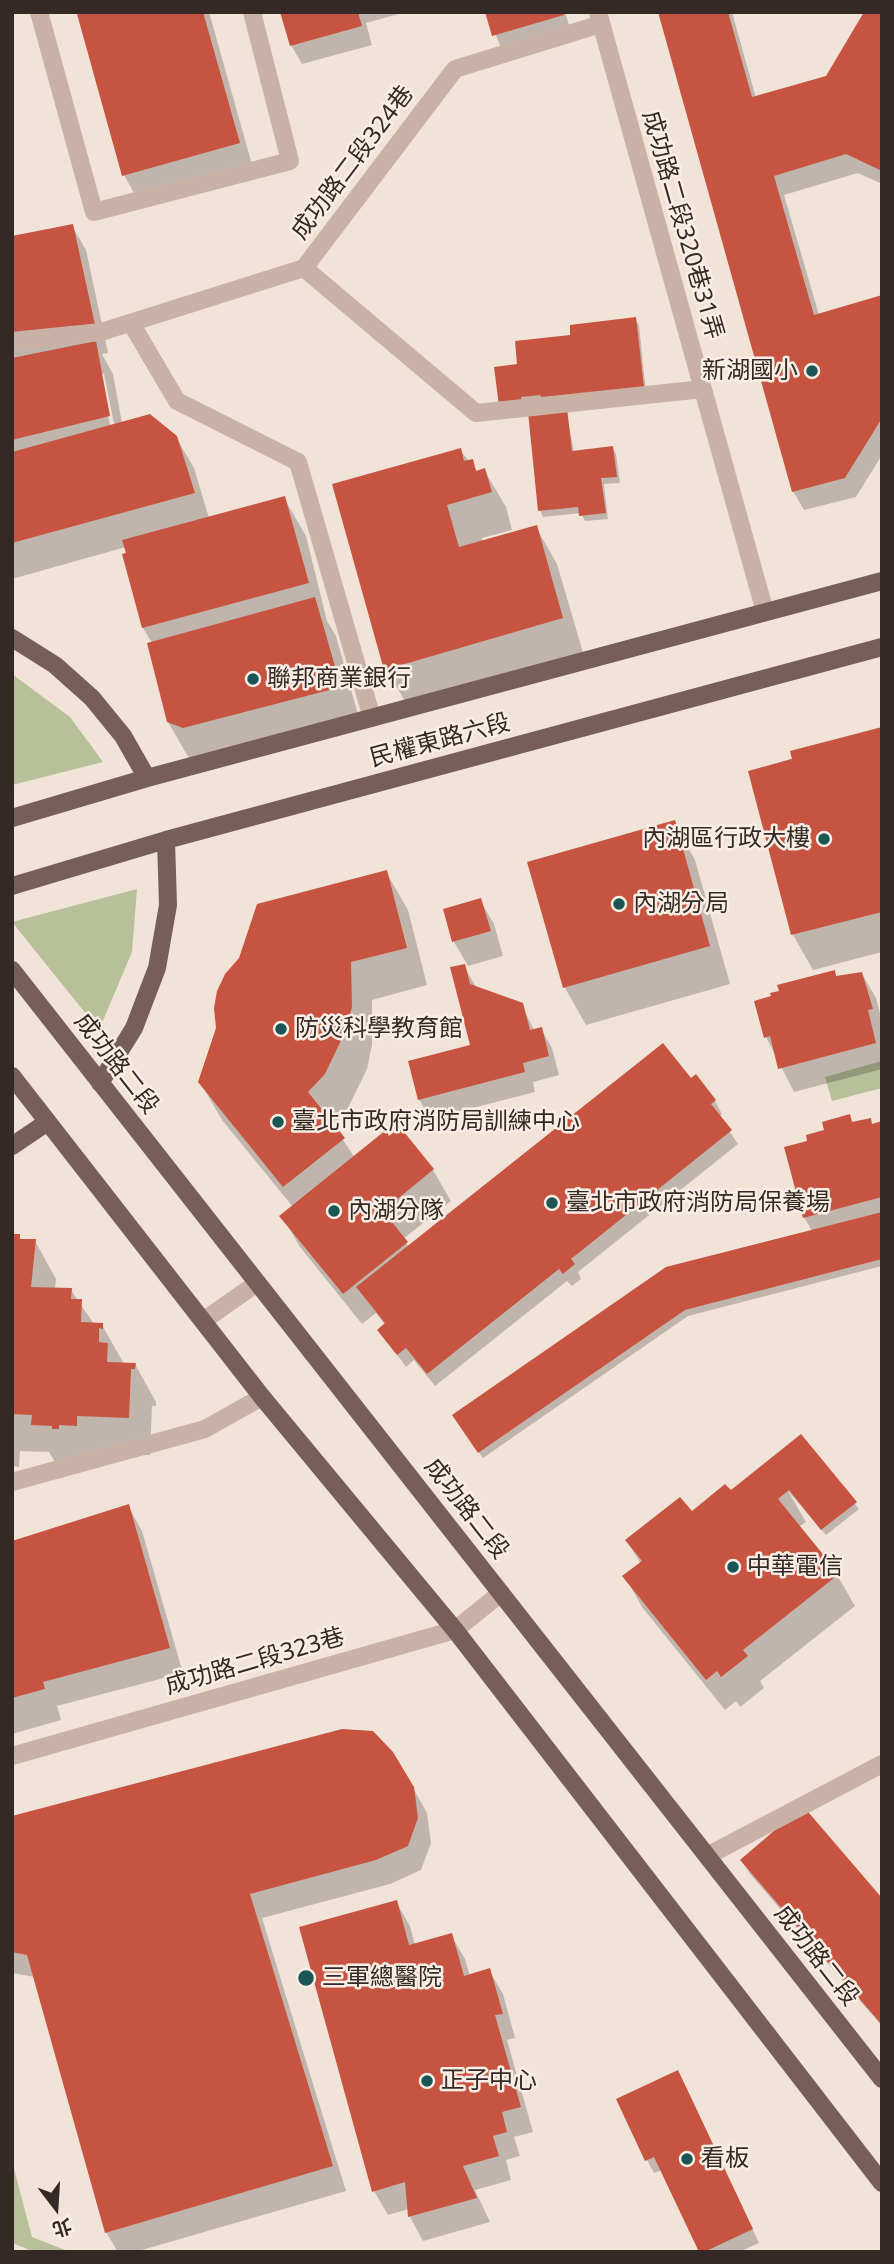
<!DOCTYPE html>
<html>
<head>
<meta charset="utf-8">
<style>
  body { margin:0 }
  #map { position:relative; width:894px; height:2264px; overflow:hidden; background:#f1e3d8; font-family:"Noto Sans","Noto Sans TC",sans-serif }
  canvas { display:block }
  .frame { position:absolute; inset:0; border:14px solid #352926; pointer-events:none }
  .north { position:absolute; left:21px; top:2173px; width:70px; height:70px; -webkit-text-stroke:5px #f9eee5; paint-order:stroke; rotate:163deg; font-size:19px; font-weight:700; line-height:28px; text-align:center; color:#352926 }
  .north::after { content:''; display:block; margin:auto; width:24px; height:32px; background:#352926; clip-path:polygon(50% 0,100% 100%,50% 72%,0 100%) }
</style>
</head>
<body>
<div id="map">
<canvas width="894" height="2264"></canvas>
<div class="frame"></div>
<div class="north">北</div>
</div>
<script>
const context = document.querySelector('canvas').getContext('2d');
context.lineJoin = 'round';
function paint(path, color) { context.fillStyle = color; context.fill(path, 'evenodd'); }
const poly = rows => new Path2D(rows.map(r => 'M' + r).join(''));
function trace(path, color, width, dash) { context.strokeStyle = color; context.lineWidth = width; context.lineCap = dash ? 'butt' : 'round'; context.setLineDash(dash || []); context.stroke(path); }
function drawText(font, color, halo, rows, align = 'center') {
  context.font = font + ' "Noto Sans","Noto Sans TC",sans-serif'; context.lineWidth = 5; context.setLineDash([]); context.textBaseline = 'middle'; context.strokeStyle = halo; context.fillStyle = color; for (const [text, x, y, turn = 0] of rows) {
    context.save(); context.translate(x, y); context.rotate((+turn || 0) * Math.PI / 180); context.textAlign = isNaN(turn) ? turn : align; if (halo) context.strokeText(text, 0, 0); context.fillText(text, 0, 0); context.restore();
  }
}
paint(poly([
  [12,674,70,717,103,762,12,785],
  [137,889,132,952,99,1030,12,922],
  [882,1061,882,1088,832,1101,825,1077],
  [12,2161,32,2237,70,2252,35,2252,12,2243]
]), '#b7c099');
paint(poly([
  [90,12,209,12,253,168,138,200,124,175],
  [282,12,406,12,366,23,372,45,302,64,291,45],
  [487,12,565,12,570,28,501,48],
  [660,12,732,12,756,98,827,78,882,12,882,184,858,173,784,195,819,315,882,297,882,455,856,497,804,510,793,491],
  [72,226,86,250,108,353,102,354,113,374,122,423,176,437,194,468,209,518,284,498,306,536,327,621,336,636,361,725,190,760,168,722,152,643,143,628,124,555,128,554,126,547,12,579,12,238],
  [100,374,104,374,114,424,110,425],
  [635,319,639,325,646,393,504,411,519,366,572,336],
  [566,410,574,452,612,447,616,454,620,483,604,484,608,519,585,521,581,513,543,517,540,510],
  [460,450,478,472,484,470,506,507,512,530,482,538,483,542,536,527,557,564,584,656,408,706,386,669],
  [882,729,882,952,813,970,793,935,750,772],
  [674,822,695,860,730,984,586,1025,565,988,529,863],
  [386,872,408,910,427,985,372,1000,372,1045,367,1069,346,1112,333,1125,355,1158,400,1129,433,1170,451,1201,403,1239,409,1247,691,1081,715,1101,722,1114,719,1116,738,1144,578,1272,581,1279,572,1286,567,1281,435,1386,414,1360,406,1367,379,1330,385,1325,376,1313,362,1324,300,1247,282,1216,293,1207,222,1120,200,1082],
  [480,900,494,924,503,956,468,966,454,942,445,910],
  [464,966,476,987,521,1004,534,1030,541,1029,552,1048,559,1075,533,1082,535,1092,430,1119,419,1099,472,1047],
  [834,972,837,977,862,974,876,998,882,1021,882,1069,794,1092,766,1037],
  [849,1116,854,1124,870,1120,873,1125,882,1123,882,1266,688,1316,483,1458,458,1422,812,1231,804,1217,809,1142],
  [12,1235,19,1236,22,1241,35,1241,56,1279,55,1289,71,1290,94,1324,102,1325,124,1364,135,1364,156,1402,156,1406,152,1406,150,1455,98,1453,55,1462,49,1452,20,1451,19,1467,12,1466],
  [801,1436,859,1509,826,1535,788,1491,806,1522,799,1527,837,1575,855,1606,760,1681,764,1688,740,1707,736,1701,725,1710,642,1607,625,1577,641,1564,627,1541,691,1514,730,1492],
  [128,1506,142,1531,183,1673,57,1706,61,1720,12,1734,12,1543],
  [413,1788,427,1813,431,1843,421,1870,390,1884,262,1918,346,2191,135,2252,118,2252,106,2232,35,1977,12,1973,12,1818],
  [742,1860,882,1900,882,2026,750,1874],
  [396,1902,410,1926,415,1945,451,1935,465,1959,470,1976,489,1970,503,1994,515,2038,507,2040,533,2132,514,2137,520,2156,506,2160,511,2180,475,2190,490,2222,423,2241,410,2217,409,2209,388,2215,374,2191],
  [685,2085,759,2243,739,2252,700,2252,662,2170,654,2173,647,2160]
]), '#0003');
paint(poly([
  [84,12,203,12,240,143,122,176,77,14],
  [280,12,358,12,362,26,290,46],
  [485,12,563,12,564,15,492,36],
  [658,12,728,12,752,97,826,76,864,12,882,12,882,171,846,154,774,176,814,315,882,295,882,418,845,478,792,492],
  [73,224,96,329,12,338,12,236],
  [636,317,644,387,540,398,541,395,521,397,522,404,499,406,494,367,517,364,515,341,570,335,570,325],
  [96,341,110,416,12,440,12,358],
  [567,408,572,451,613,446,617,477,601,478,606,513,579,516,578,507,538,511,528,412],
  [150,414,177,436,195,493,12,543,12,452],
  [461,448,464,461,473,459,476,471,485,468,492,492,447,505,459,547,537,525,563,618,384,670,332,484],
  [285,496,309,583,142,628,122,554,126,553,122,540],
  [315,597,341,687,183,728,167,722,147,643],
  [882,727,882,912,791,935,748,771,792,759,790,751],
  [675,820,710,946,563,988,527,862],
  [387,870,407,948,351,962,352,1007,346,1030,325,1074,308,1092,345,1138,283,1187,198,1082,216,1028,214,1008,217,991,225,974,239,958,257,904],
  [481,898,491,931,452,942,443,909],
  [465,964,470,984,523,1003,530,1030,542,1027,549,1056,523,1063,525,1072,418,1100,408,1061,470,1045,450,967],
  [835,970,836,976,862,972,873,1009,868,1010,876,1043,778,1069,770,1036,764,1038,754,1001,771,996,770,993,779,991,777,985],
  [663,1043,691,1078,696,1074,716,1100,711,1104,732,1130,571,1259,575,1264,563,1274,559,1269,427,1374,406,1348,397,1355,377,1330,385,1323,356,1287],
  [850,1114,852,1122,871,1118,872,1124,882,1121,882,1197,803,1218,784,1147,807,1141,806,1135,824,1130,822,1122],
  [400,1127,434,1169,383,1211,408,1242,343,1294,279,1216,386,1130,389,1136],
  [882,1212,882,1259,685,1310,478,1453,452,1415,666,1267],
  [12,1234,20,1234,20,1239,36,1239,31,1287,72,1288,71,1299,82,1299,81,1322,103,1323,103,1329,99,1328,99,1342,108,1343,107,1362,136,1363,135,1369,131,1369,129,1418,77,1416,77,1426,59,1425,59,1429,52,1429,52,1426,31,1425,32,1415,12,1414],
  [801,1434,857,1502,821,1530,789,1490,778,1499,839,1574,743,1650,748,1656,721,1677,717,1671,706,1680,622,1576,642,1561,625,1540,680,1497,692,1511,725,1484,731,1490],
  [129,1504,170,1648,43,1682,45,1689,12,1698,12,1541],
  [342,1729,373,1731,393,1752,414,1787,418,1818,408,1846,376,1860,250,1894,333,2166,105,2233,27,1955,12,1952,12,1816],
  [803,1806,882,1898,882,2025,740,1860],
  [397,1900,409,1945,452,1933,464,1976,490,1968,503,2014,495,2015,521,2107,502,2112,507,2132,493,2136,499,2156,463,2166,477,2198,408,2217,405,2182,372,2192,299,1927],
  [678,2070,753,2229,704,2252,699,2252,654,2157,645,2161,616,2099]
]), '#c75441');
trace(poly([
  [39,12,94,212,290,161,252,12],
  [598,12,765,612],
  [304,268,476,413,703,389],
  [131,323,177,401,298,462,372,718],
  [12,341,101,332,304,268,455,69,601,24],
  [203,1321,257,1283],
  [12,1482,205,1429,262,1397],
  [12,1756,455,1630,501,1593],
  [707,1856,882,1764]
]), '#c9b2a5', 18);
trace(poly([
  [12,638,55,665,92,698,123,736,147,778],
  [12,818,147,778,882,581],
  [12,886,166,840,882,647],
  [12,970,882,2079],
  [12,1076,262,1397,455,1630,882,2183],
  [100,1083,134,1028,157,968,168,905,166,840],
  [12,1146,46,1123]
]), '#775e57', 18);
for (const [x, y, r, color] of [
  [812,371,7,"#1b5654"],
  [253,679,7,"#1b5654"],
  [824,839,7,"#1b5654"],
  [619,904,7,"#1b5654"],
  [281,1029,7,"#1b5654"],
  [278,1122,7,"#1b5654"],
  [552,1203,7,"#1b5654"],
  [334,1211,7,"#1b5654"],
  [733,1567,7,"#1b5654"],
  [306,1978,9,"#1b5654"],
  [427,2081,7,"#1b5654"],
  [687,2159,7,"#1b5654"]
]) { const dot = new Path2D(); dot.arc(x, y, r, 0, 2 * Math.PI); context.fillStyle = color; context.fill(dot); trace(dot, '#f9eee5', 2.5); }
drawText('24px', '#352926', '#f9eee5', [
  ["成功路二段324巷",353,163,-53],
  ["成功路二段320巷31弄",682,225,74],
  ["民權東路六段",440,741,-15],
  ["成功路二段",116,1064,52],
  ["成功路二段",466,1509,52],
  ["成功路二段323巷",255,1662,-16],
  ["成功路二段",816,1956,52]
]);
drawText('24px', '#352926', '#f9eee5', [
  ["新湖國小",798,371,"right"],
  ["聯邦商業銀行",267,679],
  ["內湖區行政大樓",810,839,"right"],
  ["內湖分局",633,904],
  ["防災科學教育館",295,1029],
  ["臺北市政府消防局訓練中心",292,1122],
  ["臺北市政府消防局保養場",566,1203],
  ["內湖分隊",348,1211],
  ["中華電信",747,1567],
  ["三軍總醫院",322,1978],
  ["正子中心",441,2081],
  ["看板",701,2159]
], 'left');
</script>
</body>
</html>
